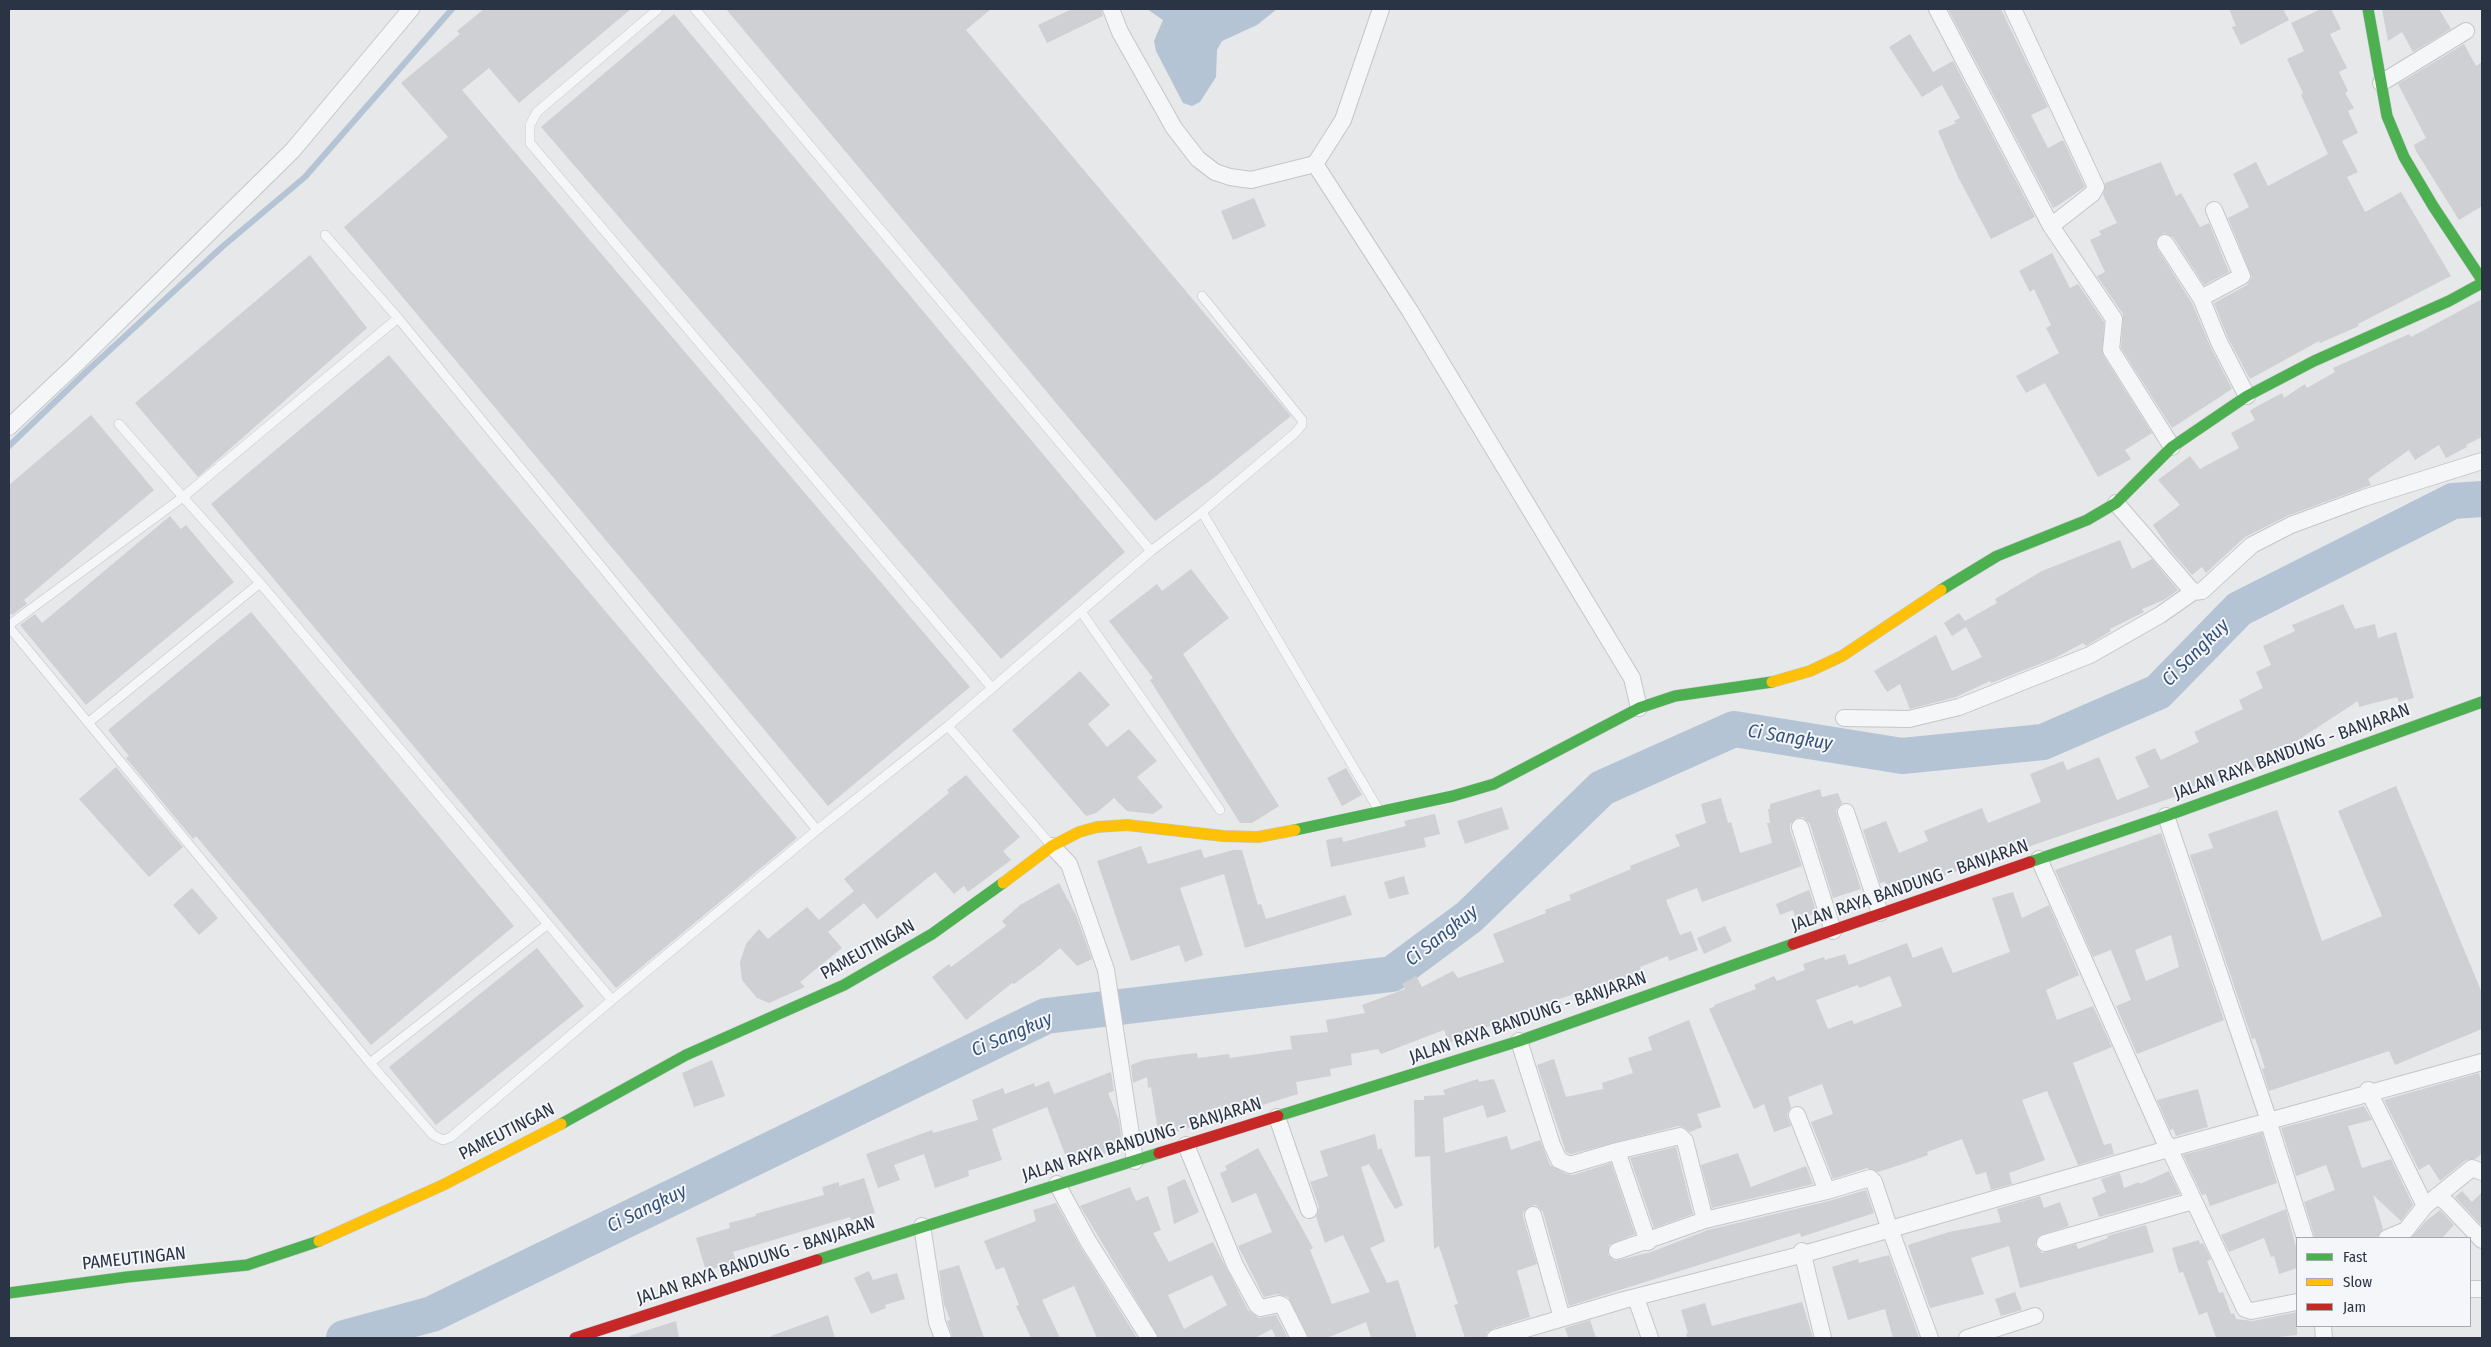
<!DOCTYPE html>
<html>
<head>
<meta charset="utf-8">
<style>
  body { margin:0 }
  #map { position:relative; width:2491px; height:1347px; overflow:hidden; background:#e6e8ea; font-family:"Fira Sans Condensed",sans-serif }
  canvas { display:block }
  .frame { position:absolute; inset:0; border:10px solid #2b3445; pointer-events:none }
  .legend { position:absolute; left:2296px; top:1237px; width:175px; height:90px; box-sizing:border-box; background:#f4f6f9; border:1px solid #a4a8b1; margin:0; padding:6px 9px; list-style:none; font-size:15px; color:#2b3445 }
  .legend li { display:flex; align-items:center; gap:10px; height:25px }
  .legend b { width:25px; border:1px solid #a4a8b1 }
</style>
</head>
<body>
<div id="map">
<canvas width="2491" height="1347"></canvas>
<div class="frame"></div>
<ul class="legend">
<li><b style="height:6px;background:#4caf50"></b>Fast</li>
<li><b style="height:6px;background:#ffc107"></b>Slow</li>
<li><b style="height:6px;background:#c62828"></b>Jam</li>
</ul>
</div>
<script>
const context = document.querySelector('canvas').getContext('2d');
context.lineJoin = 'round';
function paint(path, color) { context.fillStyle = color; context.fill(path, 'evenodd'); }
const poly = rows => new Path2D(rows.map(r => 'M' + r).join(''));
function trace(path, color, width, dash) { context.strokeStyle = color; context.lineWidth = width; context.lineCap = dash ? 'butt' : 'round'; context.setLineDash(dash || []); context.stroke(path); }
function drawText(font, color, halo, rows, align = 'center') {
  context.font = font + ' "Fira Sans Condensed",sans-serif'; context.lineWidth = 4; context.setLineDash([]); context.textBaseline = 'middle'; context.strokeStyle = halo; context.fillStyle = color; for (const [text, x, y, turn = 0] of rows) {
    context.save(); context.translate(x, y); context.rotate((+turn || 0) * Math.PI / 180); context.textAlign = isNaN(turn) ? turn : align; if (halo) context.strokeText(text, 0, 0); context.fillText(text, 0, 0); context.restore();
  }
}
paint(poly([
  [1147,9,1277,9,1257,25,1222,41,1217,50,1216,77,1200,102,1192,106,1183,103,1156,51,1154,41,1163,20]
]), '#b4c4d5');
trace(poly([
  [9,446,86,372,222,247,305,177,452,9]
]), '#b4c4d5', 6);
trace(poly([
  [344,1338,432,1314,1046,1016,1392,974,1469,917,1602,788,1734,729,1902,756,2043,742,2158,692,2239,609,2453,501,2482,499]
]), '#b4c4d5', 36);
paint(poly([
  [484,9,631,9,519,103,489,68,462,90,970,687,828,806,344,227,448,137,401,83,460,34,457,31],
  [726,9,991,9,966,30,1291,416,1215,477,1155,521],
  [1072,9,1101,9,1103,16,1047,43,1038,25],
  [1948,9,2001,9,2048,107,2031,115,2048,148,2063,140,2085,187,2060,204,2053,208],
  [2229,9,2283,9,2289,20,2241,45,2232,27,2236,26],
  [2321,9,2331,9,2341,29,2330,34,2347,68,2339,72,2348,91,2345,93,2354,108,2348,111,2358,133,2342,141,2358,172,2347,177,2365,212,2401,192,2451,276,2358,324,2359,326,2320,343,2319,341,2250,379,2228,338,2214,303,2247,285,2252,277,2228,218,2249,207,2233,174,2256,162,2268,186,2328,154,2301,95,2303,93,2287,59,2304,51,2291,23],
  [2382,9,2439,9,2451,29,2413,52,2402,32,2388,41],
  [674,14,1125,552,1001,659,541,127],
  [1910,34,1933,72,1953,61,2035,217,1991,239,1958,177,1938,131,1956,123,1954,121,1960,118,1942,85,1922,97,1889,47],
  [2464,44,2476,66,2482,62,2482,206,2459,220,2416,151,2414,145,2426,138,2398,84],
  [2161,162,2176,196,2181,193,2200,227,2209,223,2229,272,2204,285,2173,237,2164,233,2156,239,2157,248,2192,303,2210,346,2232,389,2172,428,2121,348,2123,314,2097,276,2105,272,2090,240,2101,235,2099,231,2117,223,2103,195,2105,183],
  [1254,198,1266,226,1233,240,1221,211],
  [2052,253,2070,288,2078,284,2104,322,2103,355,2152,433,2125,450,2131,459,2098,477,2045,383,2026,393,2016,376,2059,353,2046,328,2051,325,2034,289,2030,292,2019,271],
  [310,255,367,328,198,477,135,403],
  [2482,299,2482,437,2466,445,2467,447,2446,458,2439,445,2415,460,2409,450,2368,479,2371,485,2287,516,2245,537,2206,573,2202,567,2192,575,2170,550,2153,525,2180,505,2158,480,2190,456,2200,469,2239,448,2231,433,2255,420,2250,411,2254,408,2282,393,2284,398,2305,384,2307,388,2335,372,2333,368,2409,334,2411,337],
  [389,355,797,838,616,988,211,504],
  [91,415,154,490,24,600,27,604,12,615,9,613,9,485],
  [170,516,181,529,186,525,234,582,86,705,20,625,35,614,42,623],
  [2120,540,2132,569,2152,559,2178,590,2164,600,2142,609,2144,612,2110,629,2111,631,2086,646,2083,643,2055,658,1991,683,1990,681,1956,697,1910,709,1900,684,1887,692,1874,671,1936,635,1952,671,1982,657,1966,627,1952,636,1944,623,1959,613,1965,621,1997,603,1995,599,2042,571],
  [1191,569,1229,618,1183,654,1279,806,1252,823,1240,823,1150,680,1153,678,1109,621,1157,584,1162,591],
  [2343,604,2355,629,2375,624,2378,638,2396,632,2414,698,2399,702,2397,697,2359,707,2358,701,2289,746,2293,754,2217,782,2215,777,2176,794,2177,796,1890,894,1885,882,1880,883,1863,830,1886,821,1899,853,1928,841,1924,831,1982,808,1988,823,2041,802,2030,774,2063,761,2067,770,2099,757,2117,800,2149,787,2135,757,2155,748,2161,760,2199,742,2194,732,2243,709,2239,700,2263,688,2256,672,2271,665,2263,646,2295,631,2292,625],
  [251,612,514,926,371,1045,196,836,193,839,126,758,129,756,108,730],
  [1080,671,1110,705,1088,724,1107,747,1129,729,1157,761,1137,777,1163,807,1153,814,1127,811,1114,798,1096,813,1086,816,1012,730],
  [116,767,183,847,149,877,79,799],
  [1346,768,1362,795,1342,806,1327,778],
  [966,775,1020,837,1003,851,1011,860,968,892,964,886,954,894,935,872,877,919,864,903,828,932,842,948,800,982,805,987,769,1003,757,998,742,980,740,962,746,944,759,929,768,939,807,907,819,920,854,891,844,879,949,793,947,790],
  [2396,786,2482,993,2482,1029,2395,1065,2389,1051,2269,1091,2262,1069,2265,1068,2255,1038,2252,1039,2190,855,2213,848,2208,834,2277,810,2322,941,2382,916,2338,811],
  [1820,789,1822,797,1838,793,1842,803,1836,810,1837,815,1861,889,1833,898,1810,824,1803,817,1797,818,1790,824,1790,830,1802,866,1702,902,1697,888,1666,900,1680,935,1691,931,1698,950,1669,961,1668,956,1640,967,1643,977,1599,994,1596,987,1559,999,1562,1005,1543,1013,1540,1007,1515,1019,1514,1016,1449,1043,1444,1030,1381,1054,1378,1049,1351,1054,1352,1065,1330,1069,1331,1076,1296,1082,1298,1094,1159,1137,1151,1087,1148,1088,1147,1077,1133,1083,1131,1065,1144,1060,1187,1054,1197,1053,1198,1058,1229,1054,1230,1058,1292,1049,1290,1036,1328,1032,1326,1020,1365,1013,1362,1005,1405,989,1402,984,1416,976,1422,987,1453,971,1458,978,1504,962,1493,934,1546,913,1545,910,1571,900,1569,895,1631,869,1630,866,1680,846,1675,835,1706,823,1701,804,1721,798,1728,823,1731,822,1740,853,1772,843,1767,823,1770,823,1768,809,1770,809,1770,804],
  [1502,807,1509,829,1465,844,1457,821],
  [1435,814,1440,834,1424,838,1426,847,1331,867,1326,840,1342,837,1343,842,1406,826,1404,821],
  [2161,833,2224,1020,2137,1054,2116,1006,2131,1000,2111,950,2093,957,2055,870],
  [2171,935,2179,967,2146,981,2135,950],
  [1141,846,1148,864,1201,849,1204,858,1233,850,1242,850,1258,905,1261,904,1266,919,1345,895,1352,915,1245,948,1224,874,1180,888,1203,955,1185,962,1179,945,1131,961,1097,861],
  [1404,876,1409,894,1389,899,1384,882],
  [1059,883,1076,915,1092,959,1077,966,1060,948,1040,965,1014,984,1012,983,966,1020,932,977,949,964,951,967,1006,926,1002,921,1020,905],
  [192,888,218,918,199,935,173,905],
  [1809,890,1817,913,1796,919,1793,910,1780,915,1776,904],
  [2013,892,2022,918,2049,905,2079,975,2046,990,2057,1020,2093,1006,2112,1047,2073,1063,2104,1145,2111,1143,2114,1154,2078,1165,2047,1091,2022,1100,2045,1160,2009,1173,2012,1184,1991,1190,1986,1172,1976,1175,1962,1139,1927,1152,1928,1155,1903,1164,1878,1172,1867,1168,1833,1179,1811,1122,1833,1114,1822,1084,1788,1097,1791,1107,1787,1114,1791,1126,1774,1132,1764,1104,1754,1109,1709,1009,1715,1006,1714,1005,1756,989,1754,985,1774,976,1777,981,1805,970,1803,964,1824,957,1825,960,1845,954,1849,965,1907,943,1913,958,1942,947,1953,973,2010,952,1992,898],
  [1890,976,1902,1006,1854,1024,1852,1020,1828,1029,1816,1000,1858,985,1859,988],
  [1725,926,1732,941,1704,954,1697,938],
  [537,948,584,1006,436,1125,389,1067],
  [1689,1020,1721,1107,1697,1114,1702,1127,1690,1132,1683,1127,1678,1126,1571,1154,1566,1152,1537,1065,1554,1059,1566,1097,1603,1089,1602,1083,1633,1073,1628,1058,1652,1050,1648,1037],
  [712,1060,725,1096,694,1107,682,1073],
  [1111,1072,1114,1091,1108,1093,1119,1120,1123,1148,1069,1165,1047,1107,992,1129,1002,1160,968,1171,969,1176,935,1188,924,1154,894,1165,900,1180,878,1188,866,1154,932,1130,933,1133,978,1120,972,1100,1003,1088,1005,1094,1034,1083,1035,1087,1049,1081,1054,1094],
  [2479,1073,2482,1085,2482,1154,2475,1159,2466,1160,2440,1181,2429,1164,2419,1170,2384,1100],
  [1478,1079,1479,1082,1494,1079,1506,1112,1487,1118,1483,1105,1443,1118,1445,1153,1507,1136,1511,1150,1540,1140,1550,1165,1566,1174,1573,1175,1611,1163,1635,1234,1609,1245,1608,1255,1615,1261,1651,1252,1708,1230,1829,1201,1866,1190,1874,1213,1801,1237,1800,1233,1569,1306,1543,1212,1536,1205,1530,1206,1523,1212,1523,1217,1537,1264,1517,1271,1530,1317,1492,1329,1487,1332,1485,1338,1465,1338,1454,1305,1458,1304,1439,1246,1434,1249,1430,1156,1415,1157,1414,1100,1424,1100,1424,1096,1445,1095,1443,1090],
  [2198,1089,2208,1127,2176,1136,2173,1129,2170,1130,2157,1100],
  [2364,1106,2372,1120,2348,1126,2362,1168,2391,1159,2413,1205,2401,1221,2373,1195,2383,1229,2377,1238,2315,1238,2304,1202,2335,1190,2326,1165,2296,1176,2281,1128],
  [2262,1133,2277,1183,2210,1206,2206,1194,2202,1195,2183,1155],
  [1375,1134,1378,1150,1381,1148,1403,1205,1395,1209,1369,1164,1361,1167,1385,1241,1370,1248,1387,1283,1398,1280,1417,1338,1371,1338,1366,1322,1327,1338,1309,1338,1288,1297,1277,1294,1264,1297,1238,1246,1272,1232,1256,1193,1232,1203,1220,1173,1227,1170,1225,1166,1258,1148,1313,1248,1310,1250,1332,1304,1370,1292,1343,1235,1325,1243,1316,1217,1319,1207,1310,1182,1328,1176,1320,1151],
  [1676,1147,1693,1214,1654,1228,1630,1158],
  [1738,1153,1751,1187,1806,1166,1813,1184,1712,1208,1701,1165],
  [2169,1171,2180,1194,2099,1217,2092,1198,2106,1192,2101,1179,2120,1173,2124,1188,2139,1182,2140,1184],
  [864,1178,875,1213,851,1220,850,1217,733,1252,736,1262,706,1271,696,1238,730,1228,729,1223,756,1216,755,1214,824,1195,822,1187,839,1182,839,1186],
  [1185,1179,1199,1212,1174,1224,1167,1187],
  [1130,1187,1136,1201,1148,1196,1161,1230,1153,1233,1169,1262,1213,1242,1248,1310,1259,1318,1276,1315,1288,1338,1276,1338,1272,1329,1255,1338,1159,1338,1080,1206],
  [1212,1275,1227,1305,1184,1329,1168,1295],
  [2462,1191,2472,1202,2482,1192,2482,1226,2455,1197],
  [2040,1196,2044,1208,2060,1202,2069,1226,2038,1236,2035,1245,2042,1253,2076,1244,2078,1249,2108,1238,2107,1236,2146,1225,2154,1252,2020,1288,2009,1246,1971,1258,1984,1294,1930,1308,1908,1245,1949,1232,2001,1222,1997,1209],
  [1056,1203,1080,1246,1137,1338,1097,1338,1074,1286,1042,1300,1060,1338,1031,1338,1016,1306,1019,1305,1004,1267,996,1270,984,1241,1036,1221,1033,1210],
  [2286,1209,2297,1251,2297,1268,2279,1274,2274,1256,2271,1257,2264,1238,2229,1252,2221,1235],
  [2440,1210,2454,1225,2442,1238,2411,1238,2426,1221],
  [2199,1240,2200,1244,2203,1243,2211,1259,2207,1261,2219,1293,2223,1292,2231,1314,2234,1313,2236,1319,2253,1321,2297,1312,2297,1335,2269,1338,2216,1338,2207,1312,2199,1315,2183,1272,2179,1273,2172,1248],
  [1889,1255,1919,1338,1893,1338,1885,1309,1848,1320,1832,1267,1858,1259,1859,1263],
  [959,1265,984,1338,953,1338,947,1321,950,1320,944,1304,939,1271],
  [869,1271,873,1280,897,1273,905,1299,885,1305,886,1308,871,1314,854,1278],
  [2015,1292,2022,1310,2001,1316,1995,1299],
  [1802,1302,1813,1338,1687,1338,1686,1334,1688,1333,1681,1310,1705,1303,1712,1326],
  [828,1315,835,1338,771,1338,771,1336],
  [1590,1320,1596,1338,1568,1338,1565,1328],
  [676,1321,679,1338,629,1338,629,1336]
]), '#ced0d3');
const lane = poly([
  [658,9,537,112,530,125,530,143,992,688],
  [695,9,1151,551],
  [325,235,398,318,183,497,260,583,612,1000,817,830,948,726],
  [1202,296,1302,420,1302,425,1294,434,1202,512],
  [398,318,817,830],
  [1082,613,1220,810],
  [9,625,183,497,119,424],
  [9,627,370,1063,433,1135,443,1140,451,1137,612,1000],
  [89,722,260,583],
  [1051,845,948,726,1151,551,1202,512,1380,812],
  [370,1063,548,924]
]);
const street = poly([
  [1111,9,1120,32,1174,128,1198,159,1215,172,1230,177,1251,180,1315,164,1343,120,1381,9],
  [1937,9,2051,226,2114,319,2111,350,2172,447],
  [2013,9,2096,187,2092,194,2051,226],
  [2381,83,2466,31],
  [1315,164,1410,311,1632,678,1639,708],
  [2214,210,2242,276,2201,298,2219,342,2247,396],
  [2165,243,2201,298],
  [9,427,77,363,293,150,411,9],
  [2116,503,2193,592,2202,591,2252,545,2291,525,2364,498,2482,461],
  [1844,718,1909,719,1959,707,2090,655,2160,615,2193,592],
  [1846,812,1880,913],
  [2166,816,2269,1121],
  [1800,827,1833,931],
  [1052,846,1069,864,1106,970,1135,1161],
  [2039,859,2168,1149],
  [1519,1041,1552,1145,1559,1160,1570,1165,1617,1151,1680,1136,1685,1141,1705,1220,1827,1191,1870,1178,1874,1182,1890,1230],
  [2368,1093,2368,1090,2425,1206,2472,1168,2482,1172],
  [1797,1115,1827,1191],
  [1277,1117,1309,1210],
  [2269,1121,2267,1117,2305,1238],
  [1186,1145,1235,1265,1257,1305,1261,1308,1279,1304,1283,1306,1299,1338],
  [2168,1149,2167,1144,2245,1309,2251,1311,2297,1302],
  [1617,1151,1648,1242],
  [1057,1184,1088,1241,1149,1338],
  [2437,1196,2447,1203,2482,1240],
  [1533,1215,1562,1318],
  [922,1226,937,1322,943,1338],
  [1890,1230,1889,1226,1930,1338],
  [2387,1238,2406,1230,2425,1206],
  [2045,1243,2193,1201],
  [1617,1251,1705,1220],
  [1804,1254,1802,1251,1823,1338],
  [2470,1289,2482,1289],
  [1636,1298,1650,1338],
  [2323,1326,2324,1338],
  [1495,1338,1624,1300,1804,1254,2168,1149,2482,1062],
  [1967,1338,2035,1316]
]);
const fast = poly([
  [2368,9,2387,116,2404,157,2433,206,2482,280],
  [1941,590,1997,556,2087,520,2116,503,2172,447,2247,396,2314,361,2449,301,2482,283],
  [1295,830,1453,796,1494,784,1639,708,1675,696,1772,682],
  [2030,862,2166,816,2482,702],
  [1278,1116,1519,1041,1793,944],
  [561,1124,686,1055,844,985,932,934,1003,883],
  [817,1260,1159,1153],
  [9,1293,127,1277,247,1265,319,1241]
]);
const slow = poly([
  [1772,682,1810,671,1842,656,1941,590],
  [1003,883,1052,846,1079,832,1097,827,1127,825,1223,836,1258,837,1295,830],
  [319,1241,443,1185,561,1124]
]);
const jam = poly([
  [1793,944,2030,862],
  [1159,1153,1278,1116],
  [575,1338,817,1260]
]);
trace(lane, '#c4c6c8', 10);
trace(street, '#c4c6c8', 18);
trace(fast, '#c4c6c8', 12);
trace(slow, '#c4c6c8', 12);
trace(jam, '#c4c6c8', 12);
trace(lane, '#f5f6f7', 9);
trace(street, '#f5f6f7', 16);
trace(fast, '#4caf50', 11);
trace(slow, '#ffc107', 11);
trace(jam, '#c62828', 11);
drawText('18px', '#2b3445', '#f4f6f9', [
  ["JALAN RAYA BANDUNG - BANJARAN",2292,752,-20],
  ["JALAN RAYA BANDUNG - BANJARAN",1910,886,-19],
  ["PAMEUTINGAN",868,950,-29],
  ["JALAN RAYA BANDUNG - BANJARAN",1528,1018,-19],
  ["PAMEUTINGAN",507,1132,-27],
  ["JALAN RAYA BANDUNG - BANJARAN",1142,1140,-17],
  ["PAMEUTINGAN",134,1259,-6],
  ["JALAN RAYA BANDUNG - BANJARAN",756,1261,-18]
]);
drawText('italic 19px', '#34527a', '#f4f6f9', [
  ["Ci Sangkuy",2196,653,-45],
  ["Ci Sangkuy",1790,738,9],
  ["Ci Sangkuy",1442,936,-38],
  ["Ci Sangkuy",1012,1035,-23],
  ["Ci Sangkuy",647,1209,-26]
]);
</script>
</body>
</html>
